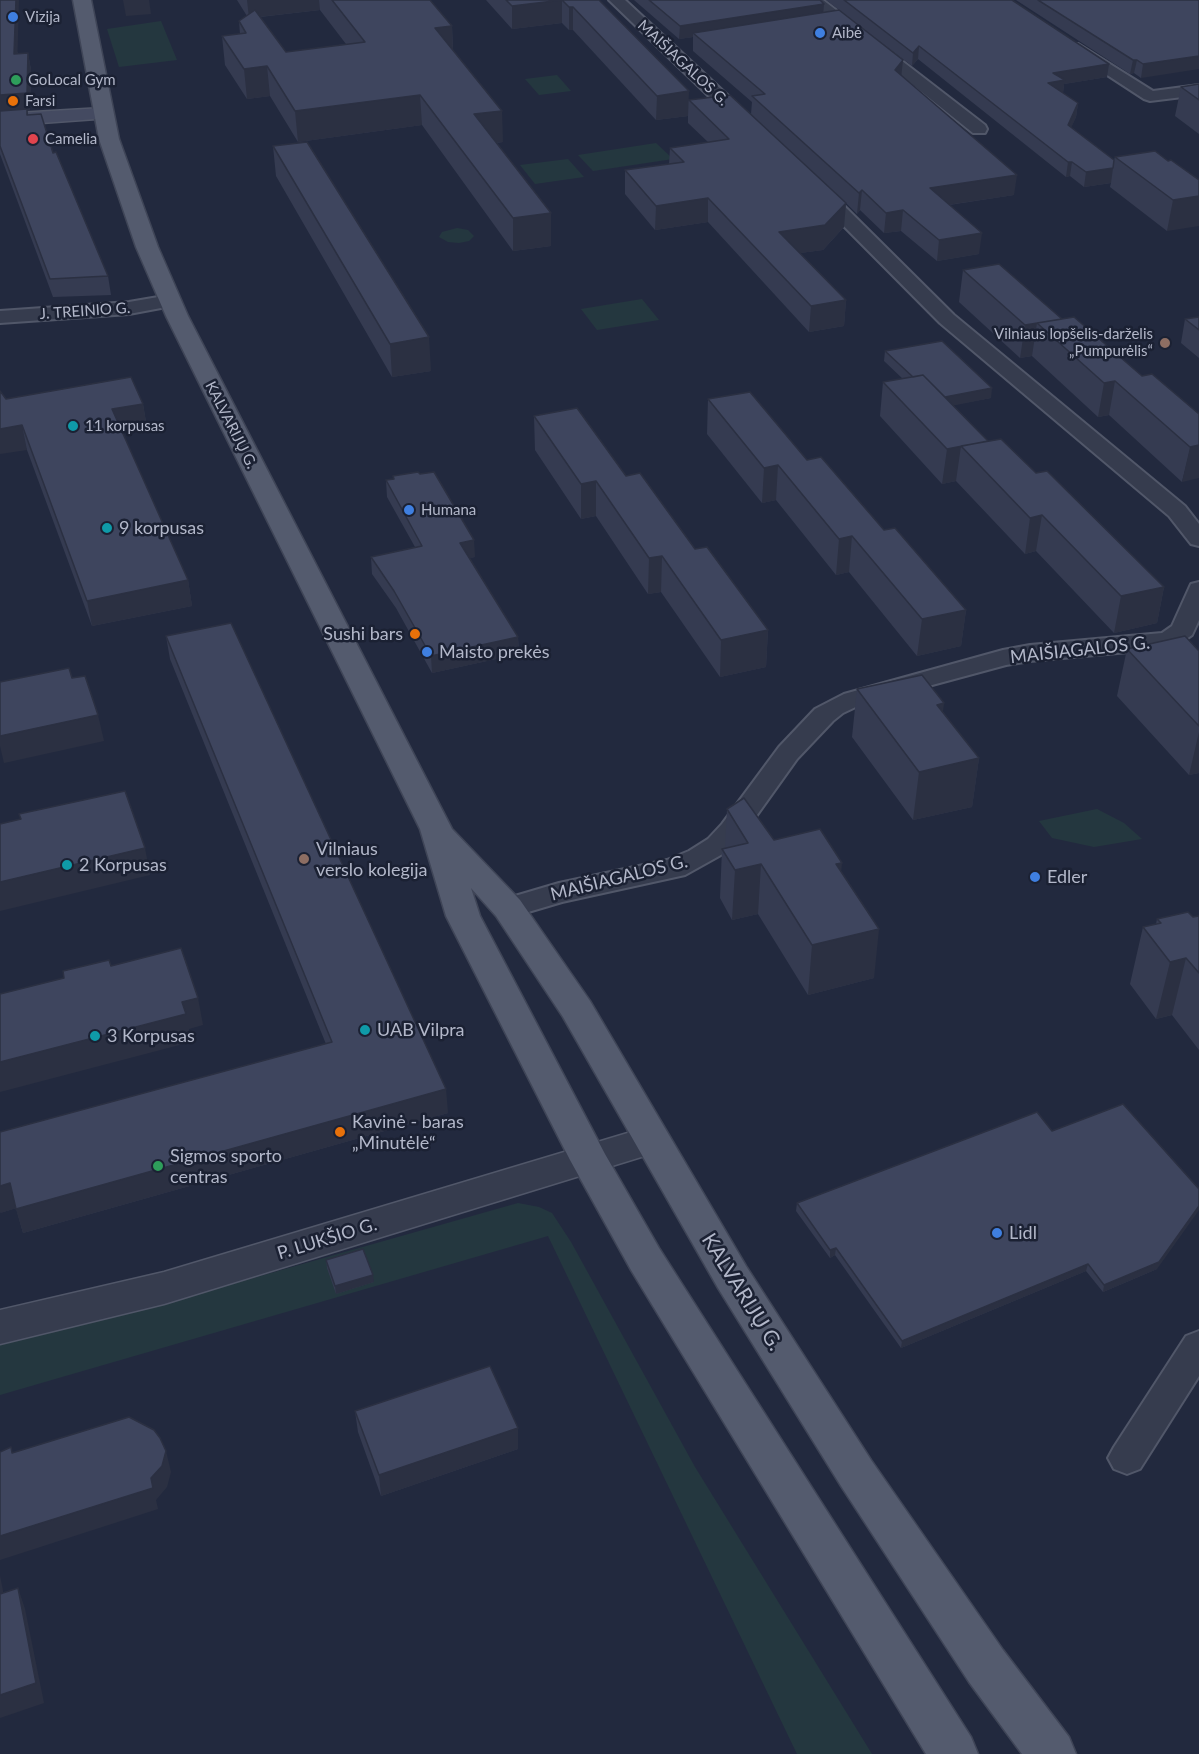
<!DOCTYPE html>
<html>
<head>
<meta charset="utf-8">
<style>
  body { margin:0 }
  canvas { display:block; background:#22293e }
</style>
</head>
<body>
<canvas width="1199" height="1754"></canvas>
<script>
const context = document.querySelector('canvas').getContext('2d');
context.lineJoin = 'round';
function paint(path, color) { context.fillStyle = color; context.fill(path, 'evenodd'); }
const poly = rows => new Path2D(rows.map(r => 'M' + r).join(''));
function trace(path, color, width, dash) { context.strokeStyle = color; context.lineWidth = width; context.lineCap = dash ? 'butt' : 'round'; context.setLineDash(dash || []); context.stroke(path); }
function drawText(font, color, halo, rows, align = 'center') {
  context.font = font + ' Lato,sans-serif'; context.lineWidth = 5; context.setLineDash([]); context.textBaseline = 'middle'; context.strokeStyle = halo; context.fillStyle = color; for (const [text, x, y, turn = 0] of rows) {
    context.save(); context.translate(x, y); context.rotate((+turn || 0) * Math.PI / 180); context.textAlign = isNaN(turn) ? turn : align; if (halo) context.strokeText(text, 0, 0); context.fillText(text, 0, 0); context.restore();
  }
}
paint(poly([
  [161,21,177,60,119,67,107,29],
  [557,75,571,91,539,95,525,79],
  [656,143,673,159,593,171,578,155],
  [568,159,584,177,535,184,520,165],
  [457,228,468,230,474,236,469,241,459,243,448,242,439,237,442,232],
  [642,299,659,320,597,330,581,309],
  [1097,809,1124,823,1142,839,1094,847,1052,838,1039,821],
  [518,1203,539,1207,552,1213,571,1242,695,1467,872,1754,797,1754,548,1236,0,1395,0,1345,126,1314]
]), '#24373f');
const minor = poly([
  [609,0,625,0,752,118,754,122,752,126,740,126,609,0],
  [807,0,823,0,985,125,987,129,985,133,973,133,807,0],
  [1078,44,1153,91,1199,85,1199,95,1150,101,1144,99,1072,52,1070,49,1072,46,1078,44],
  [817,184,823,185,954,315,1185,506,1199,524,1199,546,1191,544,1169,516,940,323,811,193,808,189,811,185,817,184],
  [170,295,177,297,180,301,177,305,129,314,0,323,0,311,129,302,170,295],
  [1199,582,1199,620,1192,635,1179,644,1150,650,1030,661,1006,665,862,704,843,713,833,721,797,759,742,836,728,851,685,875,562,902,508,918,498,915,494,908,498,901,559,883,667,860,689,851,708,839,722,824,779,747,815,709,844,694,1003,650,1030,645,1162,633,1172,626,1191,584,1199,582],
  [1199,1331,1199,1376,1140,1469,1127,1474,1114,1469,1108,1458,1114,1447,1186,1336,1199,1331]
]);
const tertiary = poly([
  [651,1126,664,1130,670,1140,664,1150,164,1304,0,1344,0,1310,164,1272,651,1126]
]);
const secondary = poly([
  [103,108,110,110,113,114,110,118,0,126,0,114,103,108]
]);
const primary = poly([
  [73,0,91,0,119,139,158,247,188,316,452,829,520,900,590,1001,746,1266,871,1460,1003,1650,1069,1737,1076,1754,1022,1754,969,1682,841,1486,718,1288,563,1017,496,916,471,888,480,916,605,1154,659,1248,971,1737,978,1754,926,1754,631,1270,570,1160,446,916,420,829,166,316,136,247,99,139,73,0]
]);
trace(minor, '#515769', 4);
trace(tertiary, '#515769', 3);
trace(secondary, '#515769', 3);
trace(primary, '#3f4557', 3);
paint(minor, '#363c4e');
paint(tertiary, '#363c4e');
paint(secondary, '#444a61');
paint(primary, '#545b6e');
paint(poly([
  [0,0,18,54,28,53,31,70,30,110,27,110,28,115,53,153,108,276,111,295,53,297,0,154],
  [237,0,430,0,452,26,453,50,503,142,496,143,551,246,513,251,422,125,298,142,270,96,247,99,225,65,222,36,240,34,239,21,247,16],
  [320,10,346,44,286,52,260,17],
  [486,0,599,0,689,100,751,114,752,102,693,51,693,37,679,39,634,0,820,0,823,13,902,75,1014,195,949,205,979,254,937,261,901,231,884,233,860,210,857,214,846,203,844,227,823,250,800,253,846,300,844,326,809,332,708,222,655,230,625,194,625,170,669,164,670,148,708,142,688,123,688,116,656,120,573,30,569,30,562,23,512,29],
  [826,0,1012,0,1109,64,1107,77,1064,84,1063,93,1078,103,1076,117,1071,127,1114,160,1115,157,1168,161,1199,180,1167,231,1110,187,1111,183,1084,187,1070,176,1066,177,918,59,912,66],
  [1016,0,1198,0,1141,78,1134,73,1130,74],
  [1199,84,1199,134,1175,116,1181,87],
  [273,146,431,371,392,377,276,176],
  [963,270,1062,319,1142,376,1199,414,1182,482,1109,415,1098,417,1032,356,1020,358,959,302],
  [1199,317,1199,358,1181,343,1185,319],
  [885,351,991,398,953,405,988,441,1036,473,1164,587,1157,623,1114,633,1036,551,1025,554,956,481,942,484,880,416,883,382,903,379,884,361],
  [6,399,143,404,147,428,122,432,188,580,192,606,92,626,27,450],
  [708,399,807,460,884,530,966,610,961,646,917,656,849,572,836,575,776,500,762,503,707,434],
  [534,416,626,476,695,549,768,630,766,667,720,677,661,592,648,594,596,516,581,519,535,450],
  [393,476,475,557,469,558,518,637,519,654,432,673,396,608,372,574,371,557,415,547,387,497,386,480,393,479],
  [166,636,448,1113,23,1233,16,1208,0,1213,326,1044,170,659],
  [1127,649,1199,651,1199,773,1189,775,1117,696],
  [857,689,943,712,979,758,972,807,913,820,852,737],
  [727,809,774,840,841,872,874,978,808,995,758,914,732,920,720,898,722,849,725,848],
  [1199,916,1199,1050,1172,1015,1156,1019,1130,984,1143,927,1156,924,1157,919,1193,917],
  [797,1203,1157,1269,1103,1292,1086,1271,901,1348,835,1255,830,1258,796,1211],
  [326,1260,374,1282,336,1294,327,1268],
  [355,1411,518,1428,518,1449,381,1496,358,1432]
]), '#353b51');
paint(poly([
  [16,0,19,0,17,71,14,54],
  [123,0,149,0,151,14,126,16],
  [247,0,319,0,320,10,249,18],
  [562,0,562,23,512,29,512,6],
  [824,4,823,17,693,33,693,37,679,39,680,26],
  [569,7,573,7,573,30,569,30],
  [452,26,453,55,435,28],
  [919,46,918,59,912,66,913,53],
  [28,53,31,70,30,110,27,110,30,126,0,112,0,95],
  [1199,56,1199,69,1141,78,1143,64],
  [903,60,901,79,895,70],
  [1133,60,1137,60,1134,73,1130,74],
  [1109,64,1107,77,1064,84,1063,94,1048,83,1053,73],
  [267,66,270,96,247,99,244,69],
  [689,91,688,116,656,120,657,96],
  [420,95,422,125,298,142,295,111],
  [1078,103,1076,117,1066,139,1068,125],
  [502,111,503,142,475,145,474,114],
  [1068,162,1072,162,1070,176,1066,177],
  [1113,168,1111,183,1084,187,1086,172],
  [1017,175,1014,195,927,208,930,188],
  [1199,186,1199,226,1167,231,1173,200],
  [862,190,860,210,857,214,859,193],
  [708,198,708,222,655,230,656,206],
  [846,203,844,227,823,250,778,256,779,232],
  [903,210,901,231,884,233,886,213],
  [551,213,551,246,513,251,513,218],
  [982,233,979,254,937,261,939,240],
  [846,300,844,326,809,332,811,306],
  [1037,323,1032,356,1020,358,1025,325],
  [429,337,431,371,392,377,390,344],
  [1115,381,1109,415,1098,417,1104,383],
  [992,388,991,398,936,409,937,399],
  [143,404,147,428,116,433,112,409],
  [22,425,27,450,0,454,0,429],
  [1199,445,1199,478,1182,482,1190,447],
  [961,446,956,481,942,484,947,449],
  [778,465,776,500,762,503,764,468],
  [596,481,596,516,581,519,581,484],
  [1042,515,1036,551,1025,554,1030,518],
  [852,536,849,572,836,575,839,539],
  [474,540,475,557,461,560,460,543],
  [662,556,661,592,648,594,649,558],
  [188,580,192,606,92,626,87,601],
  [1164,587,1157,623,1114,633,1121,596],
  [966,610,961,646,917,656,922,619],
  [768,630,766,667,720,677,721,640],
  [518,637,519,654,432,673,431,656],
  [944,703,938,751,937,705],
  [98,715,104,741,4,763,0,746,0,736],
  [1199,732,1199,773,1189,775],
  [979,758,972,807,913,820,919,772],
  [145,848,150,875,0,911,0,882],
  [842,863,837,912,836,864],
  [761,864,758,914,732,920,735,870],
  [879,929,874,978,808,995,812,945],
  [1186,958,1172,1015,1156,1019,1170,962],
  [198,998,203,1025,189,1029,191,1042,0,1092,0,1062,182,1002],
  [446,1089,448,1113,23,1233,16,1209],
  [10,1183,17,1208,0,1213,0,1186],
  [1199,1206,1199,1210,1157,1269,1103,1292,1104,1285],
  [836,1248,835,1255,830,1258,830,1250],
  [1088,1264,1086,1271,901,1348,902,1341],
  [373,1275,374,1282,336,1294,335,1286],
  [518,1428,518,1449,381,1496,379,1475],
  [166,1451,171,1472,167,1487,156,1500,158,1509,0,1560,0,1536,151,1478],
  [0,1576,8,1615,0,1594],
  [18,1588,25,1609,44,1703,0,1718,0,1695]
]), '#2b3042');
const building = poly([
  [0,0,16,0,14,54,28,53,27,93,0,95,0,0],
  [332,0,430,0,452,26,435,28,502,111,474,114,551,213,513,218,420,95,295,111,267,66,244,69,222,36,246,33,239,21,255,10,286,52,365,42,332,0],
  [506,0,599,0,689,91,657,96,573,7,569,7,562,0,512,6,506,0],
  [649,0,820,0,824,4,680,26,649,0],
  [844,0,1012,0,1109,64,1053,73,1065,80,1048,83,1078,103,1068,125,1114,160,1113,168,1086,172,1072,162,1068,162,919,46,913,53,844,0],
  [1038,0,1198,0,1199,1,1199,56,1143,64,1137,60,1133,60,1038,0],
  [839,10,903,60,895,70,1017,175,930,188,982,233,939,240,903,210,886,213,862,190,859,193,752,96,765,94,693,33,839,10],
  [1199,84,1199,100,1181,87,1199,84],
  [730,95,846,203,825,225,779,232,846,300,811,306,708,198,656,206,625,170,684,162,670,148,729,139,689,100,730,95],
  [27,109,27,115,41,114,53,153,56,152,108,276,50,279,0,146,0,111,27,109],
  [307,142,429,337,390,344,273,146,307,142],
  [1155,151,1168,161,1171,160,1199,180,1199,196,1173,200,1115,157,1155,151],
  [999,264,1062,319,1025,325,963,270,999,264],
  [1074,317,1142,376,1152,374,1199,414,1199,445,1190,447,1115,381,1104,383,1037,323,1074,317],
  [1199,317,1199,330,1185,319,1199,317],
  [942,341,992,388,945,397,923,375,913,377,885,351,942,341],
  [923,375,988,441,947,449,883,382,923,375],
  [131,377,143,404,112,409,188,580,87,601,22,425,0,429,0,391,6,399,131,377],
  [750,392,807,460,821,457,884,530,895,528,966,610,922,619,852,536,839,539,778,465,764,468,708,399,750,392],
  [577,408,626,476,640,473,695,549,707,547,768,630,721,640,662,556,649,558,596,481,581,484,534,416,577,408],
  [1001,439,1036,473,1047,471,1164,587,1121,596,1042,515,1030,518,961,446,1001,439],
  [418,472,420,474,434,472,474,540,460,543,518,637,431,656,394,591,371,557,422,546,386,480,394,479,393,476,418,472],
  [231,623,446,1089,16,1209,10,1183,0,1186,0,1132,332,1042,166,636,231,623],
  [1185,636,1199,651,1199,726,1127,649,1185,636],
  [69,668,72,678,85,676,98,715,0,736,0,682,69,668],
  [922,675,944,703,937,705,979,758,919,772,857,689,922,675],
  [125,791,145,848,0,882,0,824,21,819,19,814,125,791],
  [744,798,774,840,820,829,842,863,836,864,879,929,812,945,761,864,735,870,722,849,748,843,727,809,744,798],
  [1188,912,1193,917,1199,916,1199,973,1186,958,1170,962,1143,927,1161,923,1157,919,1188,912],
  [181,948,198,998,182,1002,186,1014,0,1062,0,994,64,978,63,971,109,960,111,966,181,948],
  [1123,1104,1199,1189,1199,1206,1159,1262,1104,1285,1088,1264,902,1341,836,1248,830,1250,797,1203,1037,1112,1052,1131,1123,1104],
  [363,1249,373,1275,335,1286,326,1260,363,1249],
  [490,1366,518,1428,379,1475,355,1411,490,1366],
  [129,1417,154,1430,160,1438,166,1451,162,1466,151,1478,153,1488,0,1536,0,1452,11,1447,12,1453,129,1417],
  [18,1588,36,1683,0,1695,0,1594,18,1588]
]);
paint(building, '#3e455e');
trace(building, '#2b3042', 1.5);
for (const [x, y, r, color] of [
  [13,17,6,"#3f7fe0"],
  [820,33,6,"#3f7fe0"],
  [16,80,6,"#2e9e5b"],
  [13,101,6,"#e8710a"],
  [33,139,6,"#e0444e"],
  [1165,343,6,"#8d6e63"],
  [73,426,6,"#0f9aa8"],
  [409,510,6,"#3f7fe0"],
  [107,528,6,"#0f9aa8"],
  [415,634,6,"#e8710a"],
  [427,652,6,"#3f7fe0"],
  [304,859,6,"#8d6e63"],
  [67,865,6,"#0f9aa8"],
  [1035,877,6,"#3f7fe0"],
  [365,1030,6,"#0f9aa8"],
  [95,1036,6,"#0f9aa8"],
  [340,1132,6,"#e8710a"],
  [158,1166,6,"#2e9e5b"],
  [997,1233,6,"#3f7fe0"]
]) { const dot = new Path2D(); dot.arc(x, y, r, 0, 2 * Math.PI); context.fillStyle = color; context.fill(dot); trace(dot, '#1b2133', 2); }
drawText('15px', '#b2b7c9', '#1b2133', [
  ["Vizija",25,17],
  ["Aibė",832,33],
  ["GoLocal Gym",28,80],
  ["Farsi",25,101],
  ["Camelia",45,139],
  ["Vilniaus lopšelis-darželis",1153,334,"right"],
  ["„Pumpurėlis“",1153,351,"right"],
  ["11 korpusas",85,426],
  ["Humana",421,510]
], 'left');
drawText('15px', '#b2b7c9', '#1b2133', [
  ["MAIŠIAGALOS G.",683,63,43],
  ["J. TREINIO G.",85,311,-4],
  ["KALVARIJŲ G.",231,425,63]
]);
drawText('18px', '#b2b7c9', '#1b2133', [
  ["9 korpusas",119,528],
  ["Sushi bars",403,634,"right"],
  ["Maisto prekės",439,652],
  ["Vilniaus",316,849],
  ["verslo kolegija",316,870],
  ["2 Korpusas",79,865],
  ["Edler",1047,877],
  ["UAB Vilpra",377,1030],
  ["3 Korpusas",107,1036],
  ["Kavinė - baras",352,1122],
  ["„Minutėlė“",352,1143],
  ["Sigmos sporto",170,1156],
  ["centras",170,1177],
  ["Lidl",1009,1233]
], 'left');
drawText('18px', '#b2b7c9', '#1b2133', [
  ["MAIŠIAGALOS G.",1080,650,-6],
  ["MAIŠIAGALOS G.",619,878,-14],
  ["P. LUKŠIO G.",327,1239,-17]
]);
drawText('21px', '#b2b7c9', '#1b2133', [
  ["KALVARIJŲ G.",742,1292,58]
]);
</script>
</body>
</html>
